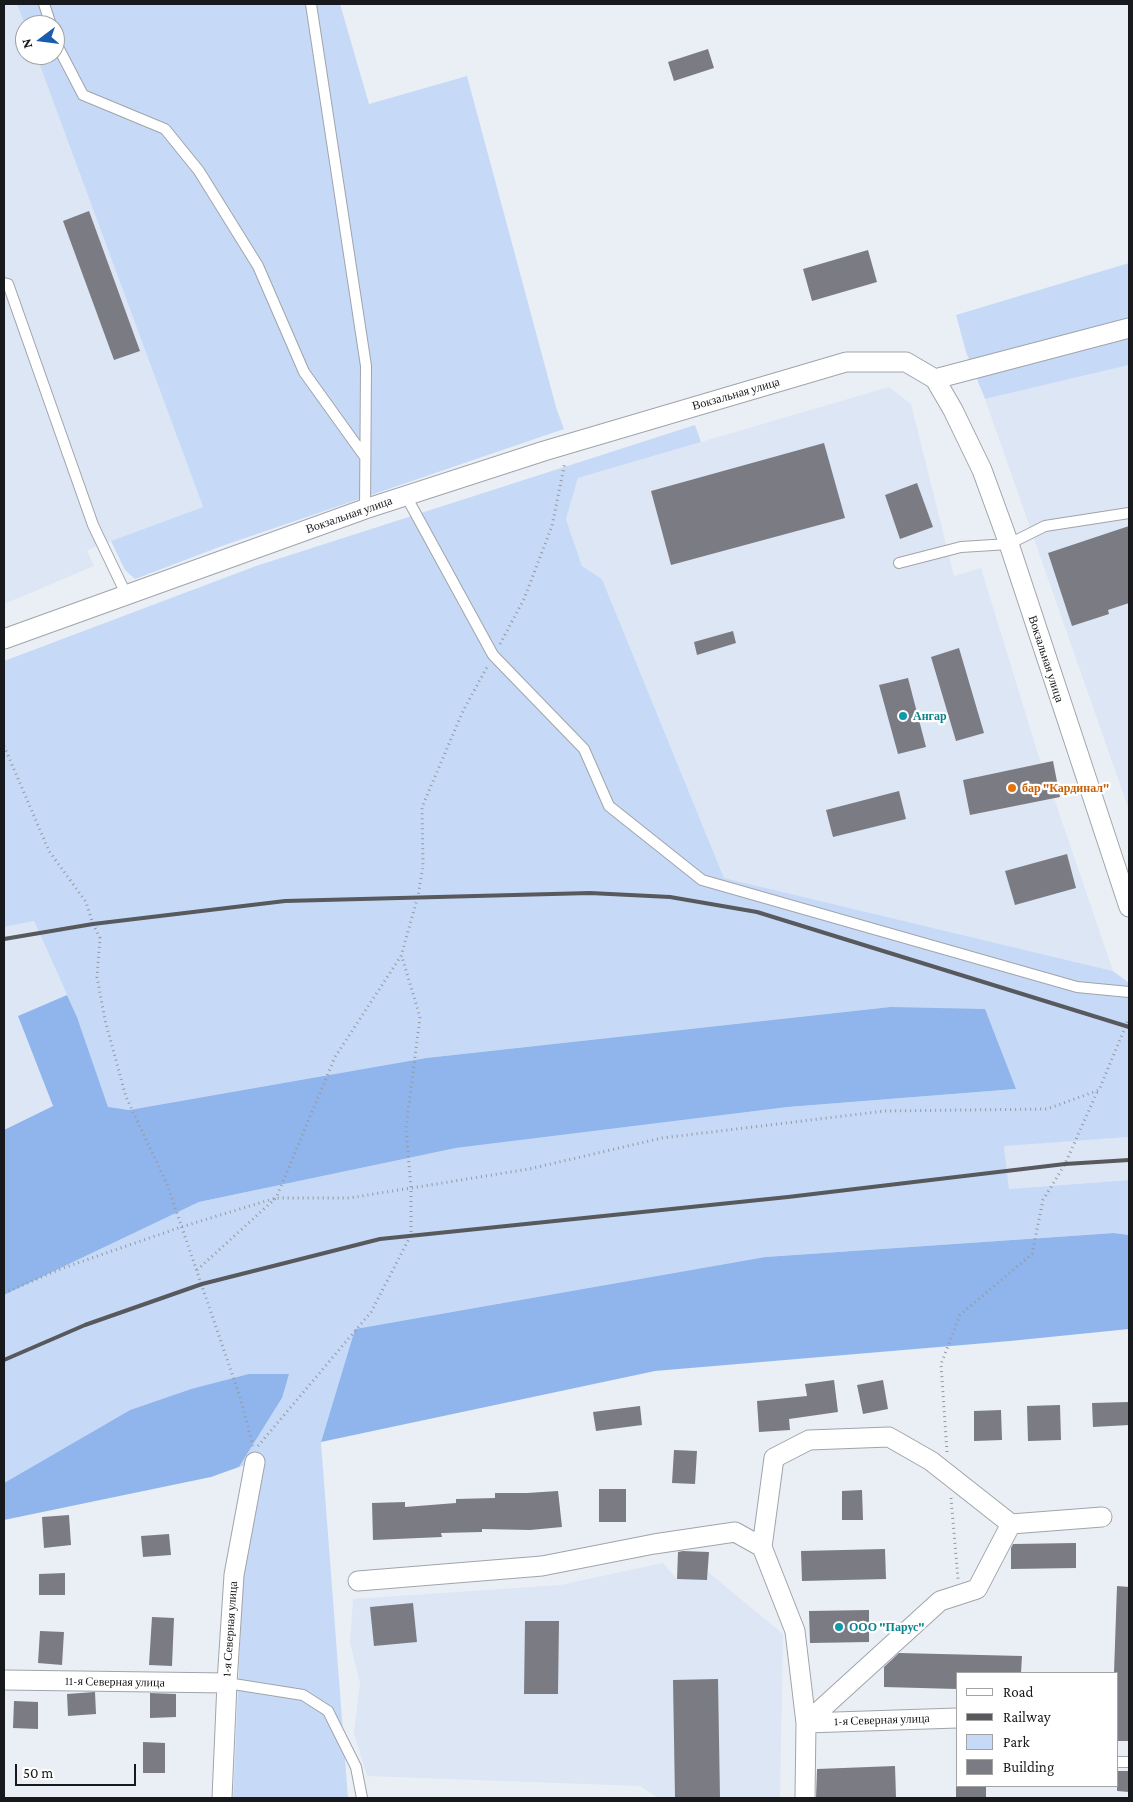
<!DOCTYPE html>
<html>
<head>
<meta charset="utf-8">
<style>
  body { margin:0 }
  #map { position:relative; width:1133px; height:1802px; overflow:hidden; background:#eaeff6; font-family:"Crimson Pro",serif }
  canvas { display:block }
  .frame { position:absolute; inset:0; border:5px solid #18191c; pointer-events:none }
  .legend { position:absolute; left:956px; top:1672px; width:162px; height:115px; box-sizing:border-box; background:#fff; border:1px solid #a3a3a4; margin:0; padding:6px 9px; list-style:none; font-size:15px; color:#18191c }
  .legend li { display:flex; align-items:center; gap:10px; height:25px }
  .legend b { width:25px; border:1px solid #a3a3a4 }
  .north { position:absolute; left:15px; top:15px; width:50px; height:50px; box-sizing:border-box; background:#fff; border:1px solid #a3a3a4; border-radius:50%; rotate:255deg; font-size:14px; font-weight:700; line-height:20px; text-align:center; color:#18191c }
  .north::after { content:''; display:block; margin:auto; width:18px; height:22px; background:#195bac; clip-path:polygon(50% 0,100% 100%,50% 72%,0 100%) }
  .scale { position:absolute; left:15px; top:1764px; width:121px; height:22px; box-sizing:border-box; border:2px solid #18191c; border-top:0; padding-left:6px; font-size:15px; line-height:18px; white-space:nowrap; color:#18191c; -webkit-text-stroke:4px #fff; paint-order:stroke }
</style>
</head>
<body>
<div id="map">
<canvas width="1133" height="1802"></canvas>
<div class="frame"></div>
<ul class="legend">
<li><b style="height:6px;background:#fff"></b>Road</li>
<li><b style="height:6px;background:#57595d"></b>Railway</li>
<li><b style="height:14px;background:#c6daf7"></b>Park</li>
<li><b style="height:14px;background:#7b7b83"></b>Building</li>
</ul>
<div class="north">N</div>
<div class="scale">50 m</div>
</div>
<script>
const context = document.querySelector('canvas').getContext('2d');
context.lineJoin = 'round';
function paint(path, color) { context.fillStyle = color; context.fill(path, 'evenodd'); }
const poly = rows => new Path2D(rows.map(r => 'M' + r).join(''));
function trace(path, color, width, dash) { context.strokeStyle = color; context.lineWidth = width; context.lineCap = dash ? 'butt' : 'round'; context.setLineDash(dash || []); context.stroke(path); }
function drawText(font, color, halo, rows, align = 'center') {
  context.font = font + ' "Crimson Pro",serif'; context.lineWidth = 4.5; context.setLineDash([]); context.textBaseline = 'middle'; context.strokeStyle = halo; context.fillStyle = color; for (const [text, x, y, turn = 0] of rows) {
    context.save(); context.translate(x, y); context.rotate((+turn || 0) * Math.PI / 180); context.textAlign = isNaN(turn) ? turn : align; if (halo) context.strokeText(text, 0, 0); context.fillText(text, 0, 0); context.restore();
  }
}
paint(poly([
  [4,4,17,4,25,25,25,55,36,55,203,507,87,550,94,566,4,604],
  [1129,365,1129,810,985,399],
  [889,387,911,404,954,576,981,568,1041,764,963,780,970,815,1054,798,1113,971,724,878,602,579,582,566,566,519,578,478],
  [34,921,67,995,18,1016,53,1106,4,1130,4,927],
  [1129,1137,1129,1180,1009,1189,1004,1145],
  [663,1563,677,1579,707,1580,708,1572,783,1634,780,1798,658,1798,640,1786,367,1776,354,1733,360,1683,350,1643,353,1599,560,1585]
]), '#dde6f4');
paint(poly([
  [17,4,340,4,369,104,467,76,556,407,564,429,222,546,135,579,125,570,111,541,203,507,36,55,55,55,55,25,25,25],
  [1129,263,1129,365,985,399,966,352,956,315],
  [695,425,701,442,578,478,566,519,582,566,602,579,724,878,1113,971,1129,983,1129,1137,1004,1146,1009,1189,1129,1180,1129,1235,1114,1233,765,1257,355,1329,321,1442,348,1798,233,1798,243,1577,265,1460,239,1467,282,1398,191,1389,130,1410,4,1483,4,1295,199,1202,456,1148,788,1107,1016,1089,890,1007,426,1058,129,1110,108,1108,77,1017,34,921,4,927,4,661,256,566]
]), '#c6daf7');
paint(poly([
  [67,995,77,1017,108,1107,129,1110,426,1058,890,1007,985,1009,1016,1089,788,1107,456,1148,199,1202,4,1295,4,1130,53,1106,18,1016],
  [1114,1233,1129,1235,1129,1329,1010,1341,655,1371,321,1442,355,1329,765,1257],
  [249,1374,289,1374,282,1398,239,1467,211,1477,4,1520,4,1483,130,1410,191,1389]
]), '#90b5ec');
paint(poly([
  [708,49,714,68,674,81,668,62],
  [89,211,140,351,114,360,63,221],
  [868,250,877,282,812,301,803,269],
  [824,443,845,518,671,565,651,491],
  [917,483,933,527,900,539,885,495],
  [1129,526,1129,603,1108,610,1109,614,1072,626,1048,553],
  [733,631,736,643,697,655,694,642],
  [959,648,984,733,956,741,931,657],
  [908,678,926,747,898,754,879,685],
  [1053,761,1060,797,970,815,963,780],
  [899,791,906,819,833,837,826,810],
  [1067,854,1076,888,1015,905,1005,871],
  [834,1380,838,1412,789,1419,790,1430,759,1432,757,1401,807,1396,805,1384],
  [883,1380,888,1409,863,1414,857,1385],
  [1129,1402,1129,1425,1093,1427,1092,1403],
  [1060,1405,1061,1440,1028,1441,1027,1406],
  [640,1406,642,1425,596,1431,593,1412],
  [1001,1410,1002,1440,974,1441,974,1411],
  [674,1450,697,1451,695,1484,672,1483],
  [599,1489,626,1489,626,1522,599,1522],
  [862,1490,863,1520,842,1520,842,1491],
  [558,1491,562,1527,530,1530,482,1529,482,1532,441,1533,442,1537,373,1540,372,1503,405,1502,405,1507,456,1503,456,1499,495,1498,495,1493,527,1493],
  [69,1515,71,1545,44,1548,42,1517],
  [169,1534,171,1555,143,1557,141,1536],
  [1076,1543,1076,1568,1011,1569,1011,1548,1013,1544],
  [885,1549,886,1579,802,1581,801,1551],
  [683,1551,709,1552,707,1580,677,1579,678,1552],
  [65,1573,65,1595,39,1595,39,1574],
  [1117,1586,1129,1587,1129,1741,1117,1741,1117,1673,1114,1673],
  [413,1603,417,1642,374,1646,370,1607],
  [869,1610,869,1642,810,1643,809,1611],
  [152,1617,174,1618,172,1666,149,1665],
  [525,1621,559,1621,558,1694,524,1694],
  [40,1631,64,1632,62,1665,38,1663],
  [899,1653,1022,1656,1021,1673,957,1673,957,1689,884,1687,884,1667],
  [718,1679,720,1798,675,1798,673,1680],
  [95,1692,96,1714,68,1716,67,1694],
  [150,1693,176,1694,176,1717,150,1718],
  [14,1701,38,1702,38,1729,13,1728],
  [143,1742,165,1743,165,1773,143,1773],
  [895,1766,896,1797,816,1798,817,1769],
  [1117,1771,1129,1771,1129,1792,1117,1791],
  [956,1786,986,1786,986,1798,956,1798]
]), '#7b7b83');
const service = poly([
  [44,4,51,25],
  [311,4,366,366,365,509],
  [55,38,58,47,83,95,165,129,199,171,258,266,304,372,365,457],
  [4,283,8,284,93,525,126,594],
  [406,496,493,655,584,749,609,806,702,880,1077,987,1129,992],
  [899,563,961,547,1009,544,1045,526,1129,513],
  [227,1683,303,1695,328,1711,356,1767,362,1798],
  [1117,1762,1129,1762]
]);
const minor = poly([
  [935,379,1129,328],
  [4,639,365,509,544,451,846,362,906,362,935,379,953,410,982,470,1009,544,1129,907],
  [762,1547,774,1458,809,1440,889,1437,931,1461,1011,1524],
  [358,1581,542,1566,654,1544,735,1532,762,1547,795,1631,806,1723,805,1798],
  [4,1680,227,1683],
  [806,1723,940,1601,977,1589,1011,1524,1102,1517],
  [806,1723,957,1718],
  [222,1798,227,1683,234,1575,255,1462]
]);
trace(service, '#a0a4ab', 12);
trace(minor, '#a0a4ab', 21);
trace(poly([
  [500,644,524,599,552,526,565,462],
  [4,746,49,851,86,902,93,924,100,938,97,977,105,1020,126,1097,167,1184,240,1397,253,1446],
  [197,1270,276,1198,335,1057,401,956,418,896,423,866,422,807,463,711,487,667],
  [4,1293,63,1268,181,1227,276,1198,349,1198,529,1169,662,1138,885,1111,1047,1109,1099,1090,1129,1018],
  [258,1446,371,1312,411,1235,411,1188,406,1128,420,1017,402,957],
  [947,1452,941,1364,960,1315,1032,1254,1043,1200,1065,1164,1098,1090],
  [951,1498,958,1579]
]), '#95999e', 3, [1, 4]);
trace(service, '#fff', 10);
trace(minor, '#fff', 19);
trace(poly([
  [4,939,93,924,285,901,590,893,670,897,757,912,1129,1027],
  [4,1360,85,1325,202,1284,380,1239,788,1197,1065,1164,1129,1160]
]), '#57595d', 4);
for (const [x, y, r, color] of [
  [903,716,5,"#0f9aa8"],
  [1012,788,5,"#e8710a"],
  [839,1627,5,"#0f9aa8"]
]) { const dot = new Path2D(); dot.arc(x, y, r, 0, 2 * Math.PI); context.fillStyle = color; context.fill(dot); trace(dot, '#fff', 2); }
drawText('12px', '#18191c', '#fff', [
  ["Вокзальная улица",736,394,-16],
  ["Вокзальная улица",349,515,-19],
  ["Вокзальная улица",1046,659,72],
  ["1-я Северная улица",230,1629,-86],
  ["11-я Северная улица",115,1682,1],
  ["1-я Северная улица",882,1720,-2]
]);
drawText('bold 12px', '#0d838f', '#fff', [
  ["Ангар",913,716],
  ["ООО \"Парус\"",849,1627]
], 'left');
drawText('bold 12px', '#c56008', '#fff', [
  ["бар \"Кардинал\"",1022,788]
], 'left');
</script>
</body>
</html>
